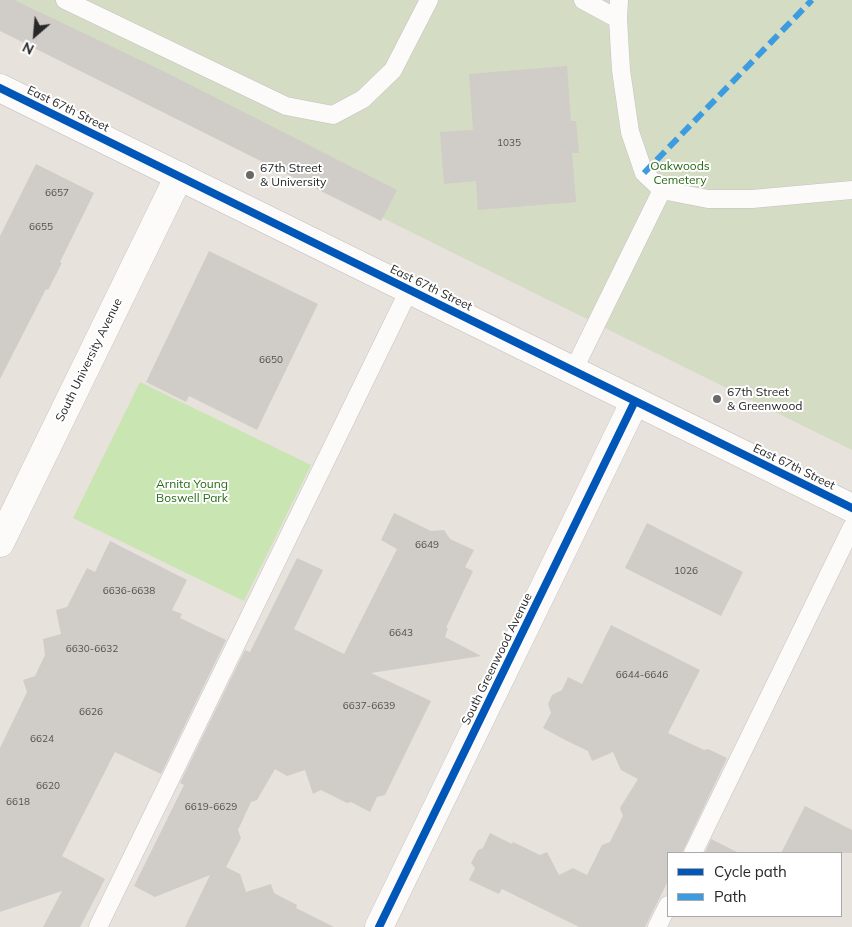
<!DOCTYPE html>
<html>
<head>
<meta charset="utf-8">
<style>
  body { margin:0 }
  #map { position:relative; width:852px; height:927px; overflow:hidden; background:#e8e2dc; font-family:Mulish,sans-serif }
  canvas { display:block }
  .legend { position:absolute; left:667px; top:852px; width:175px; height:65px; box-sizing:border-box; background:#fff; border:1px solid #a9a9a9; margin:0; padding:6px 9px; list-style:none; font-size:15px; color:#282828 }
  .legend li { display:flex; align-items:center; gap:10px; height:25px }
  .legend b { width:25px; border:1px solid #a9a9a9 }
  .north { position:absolute; left:10px; top:10px; width:50px; height:50px; -webkit-text-stroke:4px #fff; paint-order:stroke; rotate:207deg; font-size:14px; font-weight:700; line-height:20px; text-align:center; color:#282828 }
  .north::after { content:''; display:block; margin:auto; width:18px; height:22px; background:#282828; clip-path:polygon(50% 0,100% 100%,50% 72%,0 100%) }
</style>
</head>
<body>
<div id="map">
<canvas width="852" height="927"></canvas>
<ul class="legend">
<li><b style="height:6px;background:#0057b8"></b>Cycle path</li>
<li><b style="height:6px;background:#3d9ce0"></b>Path</li>
</ul>
<div class="north">N</div>
</div>
<script>
const context = document.querySelector('canvas').getContext('2d');
context.lineJoin = 'round';
function paint(path, color) { context.fillStyle = color; context.fill(path, 'evenodd'); }
const poly = rows => new Path2D(rows.map(r => 'M' + r).join(''));
function trace(path, color, width, dash) { context.strokeStyle = color; context.lineWidth = width; context.lineCap = dash ? 'butt' : 'round'; context.setLineDash(dash || []); context.stroke(path); }
function drawText(font, color, halo, rows, align = 'center') {
  context.font = font + ' Mulish,sans-serif'; context.lineWidth = 4; context.setLineDash([]); context.textBaseline = 'middle'; context.strokeStyle = halo; context.fillStyle = color; for (const [text, x, y, turn = 0] of rows) {
    context.save(); context.translate(x, y); context.rotate((+turn || 0) * Math.PI / 180); context.textAlign = isNaN(turn) ? turn : align; if (halo) context.strokeText(text, 0, 0); context.fillText(text, 0, 0); context.restore();
  }
}
paint(poly([
  [140,382,311,465,244,601,73,518]
]), '#c9e5b2');
paint(poly([
  [0,0,852,0,852,450,0,29]
]), '#d4dcc3');
paint(poly([
  [0,0,14,0,163,71,397,190,381,221,0,31],
  [567,66,571,121,576,121,579,153,572,153,576,202,478,210,476,181,444,184,440,132,473,130,469,74],
  [36,164,94,193,60,262,62,263,48,290,46,289,0,379,0,236],
  [209,251,318,304,257,430,189,396,186,402,146,382],
  [394,513,431,531,444,530,450,539,474,550,465,567,473,571,446,628,448,628,445,637,481,656,371,673,431,701,385,795,377,797,370,812,351,802,347,803,321,790,313,794,305,770,287,776,275,769,257,800,251,802,238,830,241,838,226,867,240,874,246,892,271,884,274,893,297,905,296,908,334,927,185,927,210,875,155,897,134,886,184,785,180,783,245,650,250,652,297,558,323,570,294,629,344,654,397,549,381,540],
  [647,523,743,572,721,616,625,568],
  [110,541,187,580,172,610,182,614,180,618,226,640,161,774,115,752,62,856,105,879,80,927,43,927,62,891,0,912,0,748,27,692,23,680,35,676,45,655,43,639,61,634,56,610,67,607,87,568,95,572],
  [611,625,700,670,668,733,704,750,708,749,727,758,682,853,668,853,668,881,645,927,579,927,502,889,499,894,469,880,475,868,471,863,478,850,483,848,490,833,512,844,513,842,540,855,547,852,559,875,573,868,587,875,602,845,610,842,623,816,620,808,638,779,621,770,613,752,592,761,588,751,565,740,543,728,551,713,548,704,552,695,562,690,568,677,582,684],
  [805,806,852,830,852,853,781,853],
  [711,839,739,853,705,853]
]), '#d0ccc7');
const service = poly([
  [65,0,286,106,333,115,363,99,393,70,429,0],
  [583,0,618,19],
  [619,0,618,19,621,70,630,132,644,173,662,190,708,199,752,199,852,190],
  [573,371,662,190],
  [693,853,852,527],
  [98,927,409,290],
  [657,927,668,905]
]);
const minor = poly([
  [0,543,179,176],
  [379,927,635,401]
]);
const tertiary = poly([
  [0,88,852,508]
]);
trace(service, '#c5c2c3', 19);
trace(minor, '#c5c2c3', 29);
trace(tertiary, '#c5c2c3', 29);
trace(service, '#fcfbfa', 18);
trace(minor, '#fcfbfa', 28);
trace(tertiary, '#fcfbfa', 28);
trace(poly([
  [644,173,812,0]
]), '#3d9ce0', 6, [12, 6]);
trace(poly([
  [0,88,852,508],
  [379,927,635,401]
]), '#0057b8', 8);
for (const [x, y, r, color] of [
  [250,175,5,"#6b6967"],
  [717,399,5,"#6b6967"]
]) { const dot = new Path2D(); dot.arc(x, y, r, 0, 2 * Math.PI); context.fillStyle = color; context.fill(dot); trace(dot, '#fff', 2); }
drawText('10px', '#535250', null, [
  ["1035",509,143],
  ["6657",57,193],
  ["6655",41,227],
  ["6650",271,360],
  ["6649",427,545],
  ["1026",686,571],
  ["6636-6638",129,591],
  ["6643",401,633],
  ["6630-6632",92,649],
  ["6644-6646",642,675],
  ["6637-6639",369,706],
  ["6626",91,712],
  ["6624",42,739],
  ["6620",48,786],
  ["6618",18,802],
  ["6619-6629",211,807]
]);
drawText('12px', '#282828', '#fff', [
  ["East 67th Street",68,109,26],
  ["East 67th Street",431,288,26],
  ["South University Avenue",89,360,-64],
  ["East 67th Street",794,467,26],
  ["South Greenwood Avenue",497,659,-64]
]);
drawText('12px', '#276b13', '#fff', [
  ["Oakwoods",680,166],
  ["Cemetery",680,180],
  ["Arnita Young",192,484],
  ["Boswell Park",192,498]
]);
drawText('12px', '#282828', '#fff', [
  ["67th Street",260,168],
  ["& University",260,182],
  ["67th Street",727,392],
  ["& Greenwood",727,406]
], 'left');
</script>
</body>
</html>
